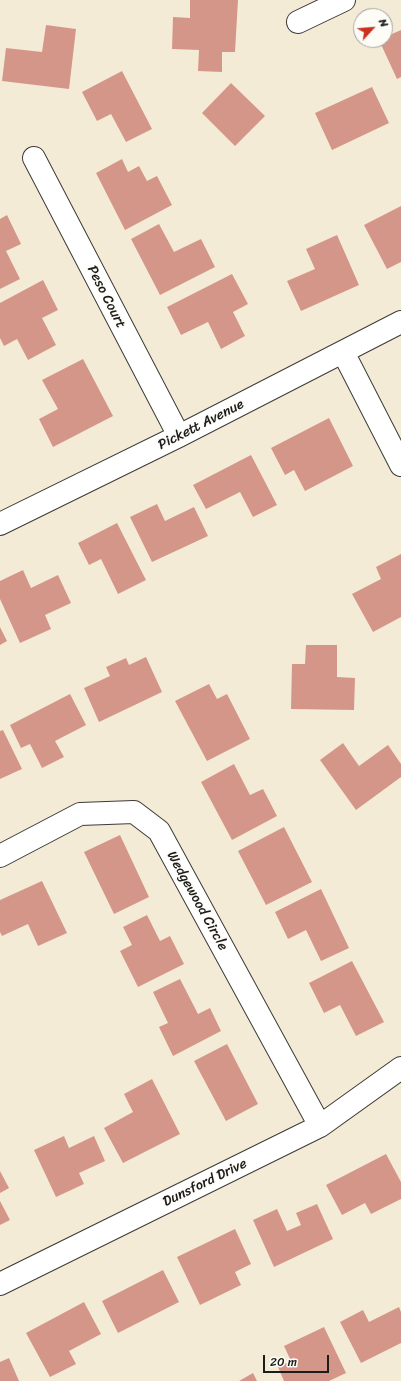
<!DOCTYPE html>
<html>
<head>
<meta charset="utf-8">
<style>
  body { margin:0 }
  #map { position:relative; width:401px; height:1381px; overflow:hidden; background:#f4ebd6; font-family:Sriracha,sans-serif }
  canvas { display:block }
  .north { position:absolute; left:353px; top:8px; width:40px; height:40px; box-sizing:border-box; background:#fdfcf7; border:1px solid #a3a29f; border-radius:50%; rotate:64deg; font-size:11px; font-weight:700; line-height:16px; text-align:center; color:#1c1c1c }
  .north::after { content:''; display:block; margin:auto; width:14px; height:18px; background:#c8321e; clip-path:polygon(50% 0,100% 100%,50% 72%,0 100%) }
  .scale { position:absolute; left:263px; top:1355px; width:66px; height:18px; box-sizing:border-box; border:2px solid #1c1c1c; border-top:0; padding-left:5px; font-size:12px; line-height:14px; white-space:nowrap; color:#1c1c1c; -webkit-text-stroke:3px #fdfcf7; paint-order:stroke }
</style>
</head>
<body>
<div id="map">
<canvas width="401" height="1381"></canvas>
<div class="north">N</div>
<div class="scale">20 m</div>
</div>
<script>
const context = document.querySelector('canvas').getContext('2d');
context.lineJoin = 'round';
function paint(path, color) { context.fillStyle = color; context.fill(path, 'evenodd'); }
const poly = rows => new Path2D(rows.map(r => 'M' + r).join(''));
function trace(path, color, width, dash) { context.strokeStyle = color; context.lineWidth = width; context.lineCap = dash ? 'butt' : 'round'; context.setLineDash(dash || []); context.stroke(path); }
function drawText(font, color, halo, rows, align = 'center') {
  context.font = font + ' Sriracha,sans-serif'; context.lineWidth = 3.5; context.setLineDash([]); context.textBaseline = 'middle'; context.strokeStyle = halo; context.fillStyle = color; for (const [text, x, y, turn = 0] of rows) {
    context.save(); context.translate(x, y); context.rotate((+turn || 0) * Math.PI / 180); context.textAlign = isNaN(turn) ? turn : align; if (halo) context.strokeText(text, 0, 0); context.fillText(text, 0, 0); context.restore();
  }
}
paint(poly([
  [190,0,238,0,235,52,222,52,222,72,198,71,199,50,172,49,173,17,190,18],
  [46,25,76,29,69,89,2,81,6,48,42,52],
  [401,30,401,77,397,79,379,40,385,40,385,37],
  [122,71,152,129,126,142,111,114,97,121,82,92],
  [231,83,265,116,235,146,202,113],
  [372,87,389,123,332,150,315,113],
  [122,159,128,172,139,166,147,181,157,176,172,205,125,230,96,173],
  [401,206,401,262,387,269,364,225],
  [7,215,21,244,6,251,20,279,0,289,0,219],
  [159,224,174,252,201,239,215,267,160,295,131,239],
  [337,235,359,285,301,311,287,281,315,269,306,249],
  [232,274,248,304,233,312,245,336,221,349,208,322,181,335,167,307],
  [43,280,58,310,42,318,56,345,28,360,17,339,4,346,0,338,0,303],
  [83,359,113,416,53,447,39,419,58,409,42,380],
  [329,418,353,466,305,491,294,470,285,475,271,448],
  [251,455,277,505,253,517,240,492,206,509,193,485],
  [157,504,165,521,194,507,208,536,152,562,130,517],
  [117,523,146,580,118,594,101,559,89,565,78,543],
  [401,554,401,617,373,632,352,594,381,579,376,567],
  [23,570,31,588,58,575,71,603,45,615,51,629,20,643,0,599,0,581],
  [0,627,7,641,0,645],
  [306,645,337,645,337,677,355,678,354,710,291,709,292,664,305,664],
  [146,657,162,692,99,722,84,688,110,676,106,667,126,658,129,665],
  [209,684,217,699,227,694,250,739,207,761,175,701],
  [70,694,86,725,55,741,64,757,42,768,30,744,21,748,10,725],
  [3,730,22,769,0,779,0,731],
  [343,743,359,766,388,745,401,764,401,777,356,810,320,760],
  [234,764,250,795,263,789,277,816,232,840,201,782],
  [284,827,312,882,266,905,238,851],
  [120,835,149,897,114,914,84,852],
  [42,881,67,933,38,946,28,924,2,936,0,932,0,900],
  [321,889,349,948,321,961,306,930,288,939,275,912],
  [147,915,160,941,170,936,184,964,138,987,120,951,132,945,123,927],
  [352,961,384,1022,356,1036,340,1005,324,1013,309,983],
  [180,979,198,1014,210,1008,221,1031,173,1056,159,1027,168,1023,153,992],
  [227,1044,258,1104,226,1121,194,1061],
  [152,1079,180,1134,123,1163,104,1128,133,1112,124,1094],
  [64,1136,69,1148,94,1136,105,1161,79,1173,84,1184,56,1197,34,1150],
  [386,1154,401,1182,401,1199,371,1214,365,1203,342,1215,326,1185],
  [0,1171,9,1188,0,1193],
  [0,1201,10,1220,0,1225],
  [317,1204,333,1239,274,1267,253,1220,277,1209,287,1231,301,1225,296,1213],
  [235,1229,251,1264,235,1272,241,1285,200,1305,177,1257],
  [163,1270,179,1302,118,1333,102,1301],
  [84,1302,101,1334,69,1351,76,1364,50,1377,26,1333],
  [399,1307,401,1312,401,1343,361,1363,340,1322,363,1310,369,1322],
  [324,1327,346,1373,329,1381,284,1381,278,1367,291,1361,284,1346],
  [9,1358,19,1381,0,1381,0,1362],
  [253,1373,257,1381,239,1381]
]), '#d5968a');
const minor = poly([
  [298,22,344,0],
  [34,158,179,436],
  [343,352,401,465],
  [0,524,179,436,401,322],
  [0,856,80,814,134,812,159,831,320,1126],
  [0,1284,320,1126,401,1068]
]);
trace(minor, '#3c3b38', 24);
trace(minor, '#fff', 22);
drawText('14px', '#1c1c1c', '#fdfcf7', [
  ["Peso Court",106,297,63],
  ["Pickett Avenue",201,425,-27],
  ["Wedgewood Circle",197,901,61],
  ["Dunsford Drive",205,1183,-26]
]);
</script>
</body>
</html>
